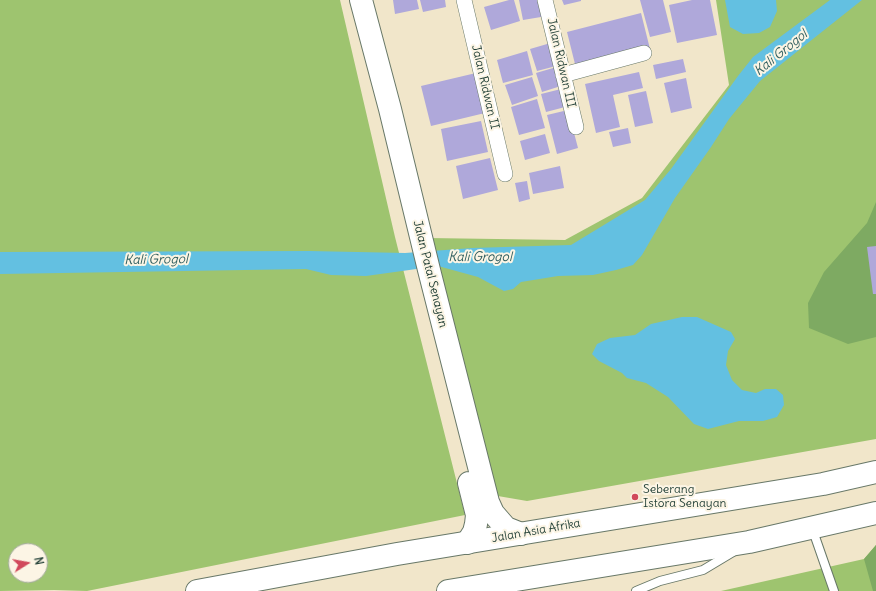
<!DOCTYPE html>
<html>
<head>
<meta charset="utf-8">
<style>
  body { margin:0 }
  #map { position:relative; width:876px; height:591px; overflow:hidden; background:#f1e6ca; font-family:Delius,sans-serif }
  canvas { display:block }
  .north { position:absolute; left:8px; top:543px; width:40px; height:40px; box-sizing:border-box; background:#fcf5e5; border:1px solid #a4ab9e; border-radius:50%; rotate:79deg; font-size:11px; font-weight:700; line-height:16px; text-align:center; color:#1f3d34 }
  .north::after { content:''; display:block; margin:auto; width:14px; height:18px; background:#d1495b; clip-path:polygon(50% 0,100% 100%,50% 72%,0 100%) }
</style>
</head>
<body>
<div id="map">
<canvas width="876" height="591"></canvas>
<div class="north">N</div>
</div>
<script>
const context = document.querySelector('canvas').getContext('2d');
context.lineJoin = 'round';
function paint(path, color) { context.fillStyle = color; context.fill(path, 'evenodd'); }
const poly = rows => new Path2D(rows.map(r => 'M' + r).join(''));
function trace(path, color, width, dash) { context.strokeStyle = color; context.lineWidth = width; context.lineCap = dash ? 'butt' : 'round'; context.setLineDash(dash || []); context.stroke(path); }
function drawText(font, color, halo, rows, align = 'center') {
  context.font = font + ' Delius,sans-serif'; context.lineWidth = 4; context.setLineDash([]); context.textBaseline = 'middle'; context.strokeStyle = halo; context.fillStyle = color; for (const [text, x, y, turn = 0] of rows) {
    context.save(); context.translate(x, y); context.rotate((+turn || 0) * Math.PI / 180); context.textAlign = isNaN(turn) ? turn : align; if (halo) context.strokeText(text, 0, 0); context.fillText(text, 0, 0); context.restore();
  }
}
paint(poly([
  [0,0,340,0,395,237,465,515,87,591,54,590,0,591],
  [16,551,40,551,40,575,16,575],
  [716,0,876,0,876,439,527,501,492,495,428,238,565,240,642,198,729,85],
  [876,545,876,591,721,591,864,559]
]), '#9ec46f');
paint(poly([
  [876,202,876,337,848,344,809,328,808,303,824,272,867,223],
  [876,545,876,591,873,591,864,559]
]), '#7eaa62');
paint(poly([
  [725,0,776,0,777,11,770,27,759,33,743,34,730,27],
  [830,0,862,0,760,81,729,119,711,147,675,198,642,255,633,265,616,270,593,275,558,276,521,282,513,289,504,291,478,277,438,266,366,276,331,275,306,269,0,274,0,252,309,251,405,253,472,248,571,245,645,200,671,169,738,76,753,57],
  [682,317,697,317,731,332,735,339,728,351,726,365,732,380,742,390,756,393,765,389,776,389,783,395,784,405,777,417,763,421,739,421,708,429,694,424,668,397,646,383,627,378,622,373,599,361,592,354,597,344,610,338,635,335,651,324]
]), '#63c0e1');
paint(poly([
  [393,0,417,0,419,9,395,14],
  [420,0,445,0,446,7,423,12],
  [509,0,514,0,520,21,491,30,484,7],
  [519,0,543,0,547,16,523,20],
  [562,0,581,0,581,1,564,5],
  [640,0,663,0,671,32,650,37],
  [692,0,710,0,717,35,677,43,669,5],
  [641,13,650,49,576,68,567,32],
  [554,42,560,65,537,71,530,49],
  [527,51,533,75,503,83,497,60],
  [683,59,686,72,656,79,653,65],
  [560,66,564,85,542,92,536,73],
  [639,72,643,88,613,95,620,127,596,133,585,84],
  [476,73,485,113,431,126,421,86],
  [532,77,538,96,512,105,505,85],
  [686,78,692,108,671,113,664,83],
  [565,88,569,106,546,112,541,94],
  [646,91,653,123,635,127,628,95],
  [537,99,545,128,519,135,511,107],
  [568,110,578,148,557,154,547,115],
  [481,121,488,152,447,161,441,129],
  [628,128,631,143,613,147,609,132],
  [545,134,550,153,525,160,520,141],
  [490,158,498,190,463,199,456,166],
  [560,166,564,188,533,194,529,173],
  [527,181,530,199,519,202,515,183],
  [876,246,876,294,873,294,867,247]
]), '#afa8da');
const service = poly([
  [812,528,834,591],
  [636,591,660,581,703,570,733,552]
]);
const minor = poly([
  [464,0,505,174],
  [545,0,576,127],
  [563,75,644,53]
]);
const secondary = poly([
  [361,0,390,109,429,270,488,502,493,513,506,528,521,534],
  [467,543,474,532,476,524,477,515,469,483]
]);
const primary = poly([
  [197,591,397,554,823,484,876,472],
  [448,591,749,542,876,513]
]);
trace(service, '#687868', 10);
trace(minor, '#687868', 16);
trace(secondary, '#687868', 24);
trace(primary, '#687868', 24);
trace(service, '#fff', 8);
trace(minor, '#fff', 15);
trace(secondary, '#fff', 22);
trace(primary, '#fff', 22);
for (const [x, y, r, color] of [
  [635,497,4,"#d1495b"]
]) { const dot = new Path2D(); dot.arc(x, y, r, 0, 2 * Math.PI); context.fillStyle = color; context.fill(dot); trace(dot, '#fcf5e5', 1.5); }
drawText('12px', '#1f3d34', '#fcf5e5', [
  ["Jalan Ridwan III",561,63,77],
  ["Jalan Ridwan II",485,87,77],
  ["Jalan Patal Senayan",430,274,76],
  ["Jalan Asia Afrika",536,531,-10]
]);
drawText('12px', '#1f3d34', '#fcf5e5', [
  ["Seberang",643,490],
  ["Istora Senayan",643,504]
], 'left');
drawText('italic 13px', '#305e5f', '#fcf5e5', [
  ["Kali Grogol",781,53,-39],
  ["Kali Grogol",480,257],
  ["Kali Grogol",156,260,-1]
]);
</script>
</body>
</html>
